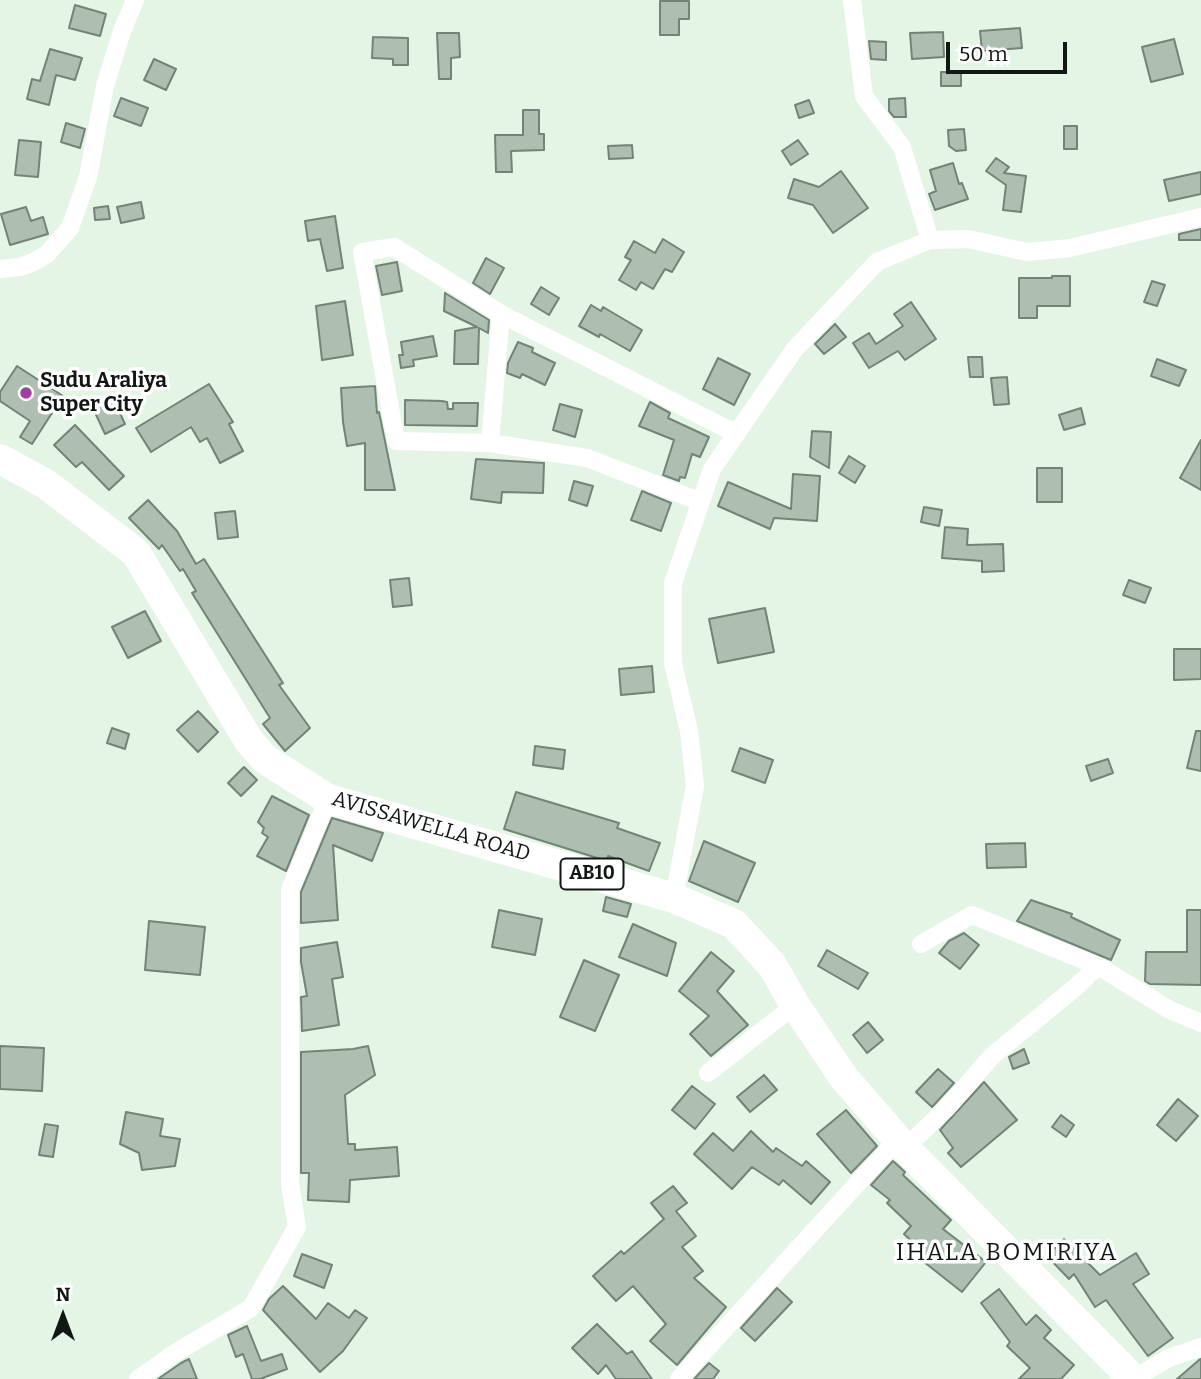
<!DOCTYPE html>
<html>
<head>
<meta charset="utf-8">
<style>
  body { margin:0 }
  #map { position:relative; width:1201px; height:1379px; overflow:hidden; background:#e4f5e6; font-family:Bitter,serif }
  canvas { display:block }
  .north { position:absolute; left:28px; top:1281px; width:70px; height:70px; -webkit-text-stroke:5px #fff; paint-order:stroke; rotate:0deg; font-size:19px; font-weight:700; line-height:28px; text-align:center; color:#111712 }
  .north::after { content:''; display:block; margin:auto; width:24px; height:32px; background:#111712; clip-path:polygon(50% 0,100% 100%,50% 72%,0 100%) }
  .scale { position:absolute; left:946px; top:42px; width:121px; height:32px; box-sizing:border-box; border:4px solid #111712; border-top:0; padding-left:9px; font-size:21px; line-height:24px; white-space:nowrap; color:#111712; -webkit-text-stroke:5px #fff; paint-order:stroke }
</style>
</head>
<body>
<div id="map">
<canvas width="1201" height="1379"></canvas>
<div class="north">N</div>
<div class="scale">50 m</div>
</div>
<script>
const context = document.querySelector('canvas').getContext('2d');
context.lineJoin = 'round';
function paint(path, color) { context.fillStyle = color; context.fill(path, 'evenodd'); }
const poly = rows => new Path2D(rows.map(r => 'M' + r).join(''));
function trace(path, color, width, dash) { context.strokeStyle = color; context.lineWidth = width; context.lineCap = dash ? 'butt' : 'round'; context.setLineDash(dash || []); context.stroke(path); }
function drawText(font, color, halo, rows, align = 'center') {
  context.font = font + ' Bitter,serif'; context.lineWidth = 7; context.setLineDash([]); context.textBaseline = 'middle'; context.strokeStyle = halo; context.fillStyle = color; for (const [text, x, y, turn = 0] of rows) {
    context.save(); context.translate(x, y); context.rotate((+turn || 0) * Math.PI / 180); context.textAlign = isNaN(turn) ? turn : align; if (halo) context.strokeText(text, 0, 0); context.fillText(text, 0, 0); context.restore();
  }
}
const building = poly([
  [660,1,689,1,689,19,679,19,679,35,660,35,660,1],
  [75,5,106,14,100,36,69,28,75,5],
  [1020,28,1022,48,982,51,980,31,1020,28],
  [943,32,944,57,912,59,910,33,943,32],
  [437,33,459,33,460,57,451,58,451,79,439,79,437,33],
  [373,37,408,38,408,65,393,65,393,59,372,58,373,37],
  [1174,39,1183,74,1151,82,1142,47,1174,39],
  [869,41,886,42,886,60,871,59,869,41],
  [50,49,82,58,75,80,56,75,49,105,27,99,32,79,40,81,50,49],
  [154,59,176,69,166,90,144,80,154,59],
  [941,72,961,72,961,86,941,86,941,72],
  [121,98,148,108,141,126,114,116,121,98],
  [905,98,906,117,894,117,889,111,889,99,905,98],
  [809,100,814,113,799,118,795,105,809,100],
  [523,110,539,110,539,134,544,134,544,150,511,151,512,172,496,172,495,135,523,135,523,110],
  [66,123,85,129,80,148,61,142,66,123],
  [1064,126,1077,126,1077,149,1064,149,1064,126],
  [964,129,966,150,956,151,949,146,948,130,964,129],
  [19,140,41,142,38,177,15,175,19,140],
  [798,140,808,154,791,165,782,151,798,140],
  [632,145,633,158,609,159,608,146,632,145],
  [996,158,1009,167,1004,173,1026,176,1021,212,1003,210,1006,185,986,171,996,158],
  [953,163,959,184,962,183,968,199,935,210,929,194,936,191,930,170,953,163],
  [841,171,868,208,833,233,813,205,788,198,794,179,819,187,841,171],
  [1201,172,1201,194,1169,201,1164,180,1201,172],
  [141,202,144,218,121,223,117,207,141,202],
  [108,206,110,219,95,220,94,208,108,206],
  [26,207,31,221,43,217,48,234,10,245,1,214,26,207],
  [335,216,343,268,327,271,320,239,308,241,305,221,335,216],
  [1201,229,1201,240,1179,240,1179,234,1201,229],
  [663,239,684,252,672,272,665,269,653,289,641,282,636,290,619,280,631,260,625,257,634,241,655,253,663,239],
  [486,258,504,268,490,294,473,283,486,258],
  [397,262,402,291,382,295,376,266,397,262],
  [1052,276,1070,276,1070,306,1037,306,1037,318,1019,318,1019,278,1052,278,1052,276],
  [1152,281,1165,285,1157,306,1144,302,1152,281],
  [541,287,559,298,549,315,531,304,541,287],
  [445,293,489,320,488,333,479,328,478,364,454,364,455,331,477,327,444,311,445,293],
  [345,301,353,355,322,360,316,306,345,301],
  [911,302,936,339,905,360,898,351,869,368,853,343,869,333,876,344,903,326,894,314,911,302],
  [591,305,601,311,603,307,642,330,630,351,600,334,599,337,579,326,591,305],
  [835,324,846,337,824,354,815,344,835,324],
  [433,336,437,356,413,360,414,366,401,368,399,355,403,355,401,342,433,336],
  [518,342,533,348,532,352,555,363,545,385,522,374,520,378,507,373,508,363,518,342],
  [968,357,982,357,983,377,970,377,968,357],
  [718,358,750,374,734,405,703,389,718,358],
  [1157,359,1186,370,1179,386,1151,376,1157,359],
  [17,366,63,396,32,444,20,437,30,421,0,401,0,392,17,366],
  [1007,377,1009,404,994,405,991,378,1007,377],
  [209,384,233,422,229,424,243,451,220,463,207,438,200,442,191,427,151,452,136,428,209,384],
  [375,386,377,413,379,412,395,490,365,490,365,443,347,446,343,422,341,388,375,386],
  [111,394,125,424,105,434,91,404,111,394],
  [405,400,442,401,447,402,448,409,453,409,453,403,478,403,477,426,405,425,405,400],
  [650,402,670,413,668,418,709,437,700,457,692,454,685,478,680,477,679,481,663,475,674,440,639,426,650,402],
  [560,404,582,410,575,437,553,430,560,404],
  [1081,408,1085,424,1064,430,1059,415,1081,408],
  [75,425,124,476,109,490,82,462,76,467,54,445,75,425],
  [812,431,831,432,829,468,810,457,812,431],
  [1201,440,1201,490,1180,478,1201,440],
  [849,456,865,466,855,483,839,473,849,456],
  [476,459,544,463,543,493,502,492,501,503,471,499,476,459],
  [1037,468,1062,468,1062,502,1037,502,1037,468],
  [793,474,820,476,817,521,774,518,770,529,718,506,728,482,791,509,793,474],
  [574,481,593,486,587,506,569,500,574,481],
  [642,491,671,503,661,531,631,520,642,491],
  [148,500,177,531,196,564,204,559,283,683,279,685,310,728,285,751,263,724,270,718,192,593,196,591,183,569,180,571,162,545,159,549,129,518,148,500],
  [924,507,942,510,939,526,921,522,924,507],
  [235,511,238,537,218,539,215,513,235,511],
  [945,527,968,529,967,545,1003,544,1004,571,982,572,982,561,942,558,945,527],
  [409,578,412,605,393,607,390,580,409,578],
  [1129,580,1151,588,1145,603,1123,595,1129,580],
  [765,608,774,652,718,663,709,619,765,608],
  [145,611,161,641,128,658,112,627,145,611],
  [1174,649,1201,649,1201,679,1174,680,1174,649],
  [652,666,654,692,621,695,619,669,652,666],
  [198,711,218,732,198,752,177,730,198,711],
  [112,728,129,734,125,749,107,743,112,728],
  [1196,731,1201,731,1201,771,1187,768,1196,731],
  [535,746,565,750,563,769,533,765,535,746],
  [740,748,773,760,765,783,732,771,740,748],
  [1108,759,1113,773,1091,781,1086,766,1108,759],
  [244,767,257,780,241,796,228,783,244,767],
  [516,792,619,823,617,828,660,843,649,871,608,856,607,861,504,829,516,792],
  [272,796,309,815,286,871,257,856,268,837,262,833,264,828,258,822,272,796],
  [332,818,383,833,372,861,333,845,338,920,301,923,301,892,332,818],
  [704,841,755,863,738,902,689,881,704,841],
  [1025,843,1026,867,987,868,986,844,1025,843],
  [606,897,631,904,627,917,603,911,606,897],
  [1031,900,1072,914,1071,917,1120,940,1111,960,1017,921,1031,900],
  [499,910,542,919,535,955,492,947,499,910],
  [1187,910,1201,910,1201,985,1150,984,1145,981,1146,952,1187,952,1187,910],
  [149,921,205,927,200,975,145,970,149,921],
  [633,924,676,943,667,976,619,957,633,924],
  [964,933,979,945,960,969,939,953,949,941,964,933],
  [337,942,343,977,332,979,339,1025,302,1031,301,997,307,996,301,962,301,948,337,942],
  [827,950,868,973,858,989,818,966,827,950],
  [711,952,734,971,717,991,748,1025,711,1056,690,1034,709,1016,679,991,711,952],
  [584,960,619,975,595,1031,560,1017,584,960],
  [868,1022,883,1040,867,1053,853,1035,868,1022],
  [0,1046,44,1048,42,1091,0,1089,0,1046],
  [368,1046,375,1075,345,1095,348,1144,355,1144,355,1150,397,1147,399,1176,350,1180,349,1202,308,1200,309,1173,301,1173,301,1052,353,1049,368,1046],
  [1024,1049,1029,1063,1013,1069,1009,1057,1024,1049],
  [938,1069,954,1083,932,1107,916,1092,938,1069],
  [764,1075,777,1090,750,1112,737,1097,764,1075],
  [984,1082,1017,1120,961,1167,948,1153,953,1148,940,1130,984,1082],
  [692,1086,715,1104,695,1129,672,1110,692,1086],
  [1178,1099,1198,1116,1176,1141,1157,1125,1178,1099],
  [846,1110,877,1146,851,1173,817,1134,846,1110],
  [126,1112,163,1119,160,1136,180,1139,175,1166,142,1170,139,1153,120,1144,126,1112],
  [1061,1115,1074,1125,1066,1137,1052,1127,1061,1115],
  [45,1124,58,1126,53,1157,39,1155,45,1124],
  [751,1131,773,1152,776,1148,802,1166,806,1161,830,1182,811,1204,783,1180,779,1185,752,1167,732,1189,694,1154,713,1133,733,1151,751,1131],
  [893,1161,905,1172,903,1175,951,1220,943,1229,986,1262,962,1292,924,1262,928,1257,904,1234,911,1226,887,1203,890,1200,871,1185,893,1161],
  [673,1186,687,1203,676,1211,696,1236,682,1247,703,1271,694,1278,726,1307,677,1365,650,1341,666,1324,633,1286,616,1301,593,1276,621,1251,624,1254,664,1219,651,1203,673,1186],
  [1064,1239,1100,1275,1136,1253,1149,1274,1133,1284,1173,1338,1148,1356,1106,1300,1095,1307,1074,1274,1069,1279,1047,1256,1064,1239],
  [302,1254,332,1265,324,1288,294,1276,302,1254],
  [283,1286,316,1319,328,1303,349,1318,355,1310,367,1318,343,1351,320,1372,263,1310,269,1299,283,1286],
  [777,1288,792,1302,755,1341,741,1328,777,1288],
  [999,1289,1026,1325,1036,1315,1051,1330,1044,1338,1074,1365,1061,1379,1019,1379,1030,1368,1007,1346,1010,1342,981,1303,999,1289],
  [597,1324,627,1354,632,1351,652,1379,616,1379,606,1365,598,1374,572,1348,597,1324],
  [247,1326,261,1361,282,1354,287,1369,260,1379,252,1379,243,1354,236,1357,228,1335,247,1326],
  [189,1359,197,1379,158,1379,181,1363,189,1359],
  [1201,1359,1201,1379,1177,1379,1199,1360,1201,1359],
  [709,1363,719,1371,713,1379,694,1379,709,1363]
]);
paint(building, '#aebfb1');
trace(building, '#738375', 2);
trace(poly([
  [852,0,864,96,902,147,930,240],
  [0,269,20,267,34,262,47,254,70,228,88,177,105,86,122,31,135,0],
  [501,314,490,443,396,441,362,252,394,247,501,314,737,434],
  [490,443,587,458,701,502],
  [674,898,695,786,689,731,673,663,673,583,712,469,794,350,877,262,930,240,968,239,1027,252,1070,248,1201,217],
  [921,944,972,915,1098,966,1170,1010,1201,1023],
  [708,1073,795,1005],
  [905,1148,947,1108,992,1056,1077,986,1098,966],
  [138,1379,175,1353,251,1308,297,1227,290,1184,290,890,328,799],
  [679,1379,898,1139],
  [1133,1379,1169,1358,1201,1347]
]), '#fff', 18);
trace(poly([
  [0,459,46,484,136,553,249,741,265,759,328,799,674,898,734,924,772,965,795,1005,844,1078,905,1148,1133,1379]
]), '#fff', 30);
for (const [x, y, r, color] of [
  [26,393,7,"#a43da0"]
]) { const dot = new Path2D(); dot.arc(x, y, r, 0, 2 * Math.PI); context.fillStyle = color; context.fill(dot); trace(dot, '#fff', 2.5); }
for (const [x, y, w] of [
  [592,874,63]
]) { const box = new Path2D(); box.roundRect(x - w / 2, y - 15.5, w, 31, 5); context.fillStyle = '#fff'; context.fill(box); trace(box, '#111712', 2); }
drawText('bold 19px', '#111712', null, [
  ["AB10",592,874]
]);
drawText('bold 21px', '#111712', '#fff', [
  ["Sudu Araliya",40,381],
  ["Super City",40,405]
], 'left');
drawText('21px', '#111712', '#fff', [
  ["AVISSAWELLA ROAD",431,827,16]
]);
context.letterSpacing = '2px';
drawText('24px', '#111712', '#fff', [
  ["IHALA BOMIRIYA",1007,1253]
]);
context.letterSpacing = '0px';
</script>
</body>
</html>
